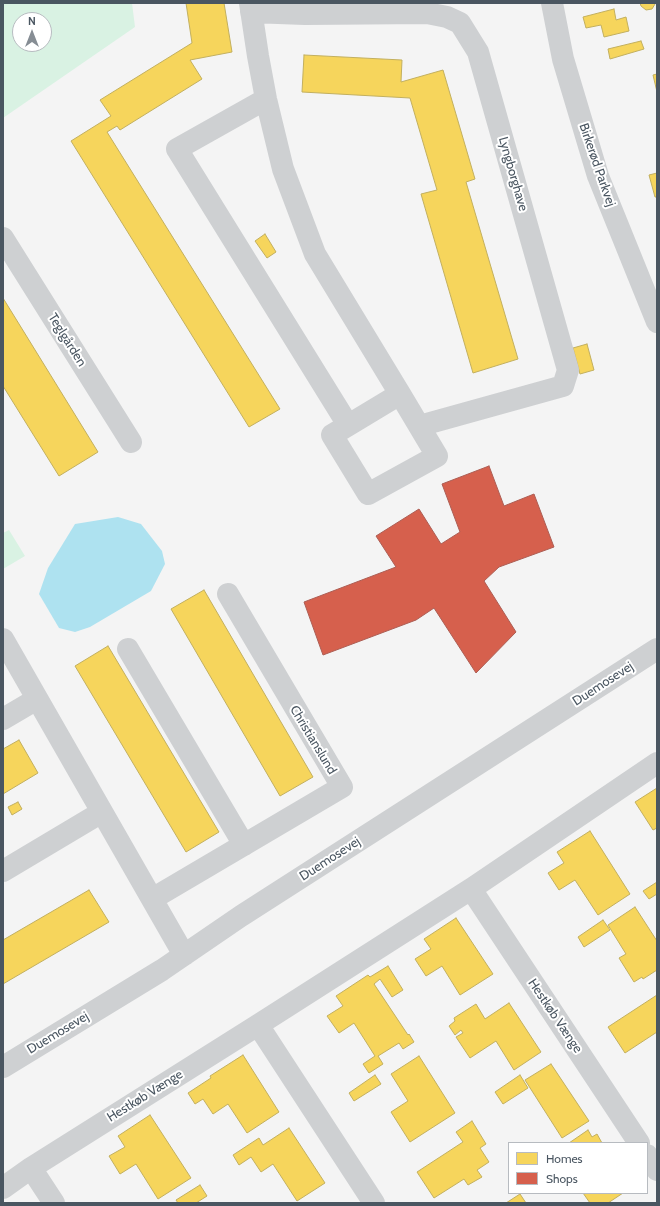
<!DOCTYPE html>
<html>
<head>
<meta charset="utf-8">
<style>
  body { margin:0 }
  #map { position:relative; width:660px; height:1206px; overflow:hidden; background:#f4f4f4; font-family:Cabin,sans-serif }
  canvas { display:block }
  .frame { position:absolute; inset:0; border:4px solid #4a5661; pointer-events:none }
  .legend { position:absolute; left:508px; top:1142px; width:140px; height:52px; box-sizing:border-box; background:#fff; border:1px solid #b7bbc0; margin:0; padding:5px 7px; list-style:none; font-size:12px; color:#4a5661 }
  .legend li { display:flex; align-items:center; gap:8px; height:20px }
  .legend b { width:20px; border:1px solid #b7bbc0 }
  .north { position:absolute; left:12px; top:12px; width:40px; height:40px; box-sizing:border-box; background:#fff; border:1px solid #b7bbc0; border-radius:50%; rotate:0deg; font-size:11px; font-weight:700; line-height:16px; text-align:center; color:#4a5661 }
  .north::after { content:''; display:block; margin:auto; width:14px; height:18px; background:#868d94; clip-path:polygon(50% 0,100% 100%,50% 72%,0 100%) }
</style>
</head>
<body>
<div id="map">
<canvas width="660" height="1206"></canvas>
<div class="frame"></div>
<ul class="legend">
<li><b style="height:11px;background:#f6d55c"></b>Homes</li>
<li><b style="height:11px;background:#d6604d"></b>Shops</li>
</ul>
<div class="north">N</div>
</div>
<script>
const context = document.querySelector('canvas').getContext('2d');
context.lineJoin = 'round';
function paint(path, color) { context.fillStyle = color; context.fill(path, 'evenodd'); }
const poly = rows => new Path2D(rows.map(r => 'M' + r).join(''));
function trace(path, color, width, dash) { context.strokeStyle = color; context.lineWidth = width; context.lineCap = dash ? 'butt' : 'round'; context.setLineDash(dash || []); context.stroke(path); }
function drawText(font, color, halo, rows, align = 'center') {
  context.font = font + ' Cabin,sans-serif'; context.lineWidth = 4; context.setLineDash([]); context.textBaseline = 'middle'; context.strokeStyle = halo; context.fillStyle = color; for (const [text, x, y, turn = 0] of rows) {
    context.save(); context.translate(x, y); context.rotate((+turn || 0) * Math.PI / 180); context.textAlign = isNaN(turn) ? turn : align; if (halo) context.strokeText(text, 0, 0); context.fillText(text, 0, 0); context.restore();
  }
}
paint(poly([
  [3,3,132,3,135,27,3,118],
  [20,20,44,20,44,44,20,44],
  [9,530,25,556,3,569,3,533]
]), '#d9f2e3');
paint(poly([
  [118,517,141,524,162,551,165,564,151,591,90,627,75,632,59,628,39,594,48,568,75,524]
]), '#aee2f0');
const homes = poly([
  [186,3,224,3,232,52,190,60,202,79,120,130,117,126,107,132,280,409,249,427,71,141,111,116,100,100,192,43,186,3],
  [640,3,655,3,655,4,652,9,646,10,641,6,640,3],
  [614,9,616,20,626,17,629,31,604,37,601,25,586,28,583,17,614,9],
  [641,41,644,49,610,59,608,49,641,41],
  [304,55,402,60,401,82,443,70,475,179,466,182,518,359,473,373,421,194,437,190,410,98,302,92,304,55],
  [657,74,657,92,653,75,657,74],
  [657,173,657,197,655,197,649,175,657,173],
  [265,234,276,252,267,258,255,241,265,234],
  [3,298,98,452,59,476,3,386,3,298],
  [587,344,594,370,580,374,573,348,587,344],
  [204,590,313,777,280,796,171,609,204,590],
  [108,646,219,832,186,852,75,666,108,646],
  [19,740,38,773,3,794,3,749,19,740],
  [657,788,657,828,653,830,635,802,657,788],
  [18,802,22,809,12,815,8,807,18,802],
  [590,831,630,894,598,915,575,880,559,890,548,873,564,863,557,852,590,831],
  [657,882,657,894,649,899,643,891,657,882],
  [89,890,109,922,3,984,3,940,89,890],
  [635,907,657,941,657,970,643,979,642,977,634,982,619,958,626,954,608,925,635,907],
  [456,918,493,974,460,995,442,966,426,976,415,959,431,949,424,939,456,918],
  [603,920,610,930,584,947,578,937,603,920],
  [388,966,403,990,392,997,380,979,374,984,408,1035,409,1034,414,1042,403,1049,399,1043,378,1056,383,1064,369,1073,363,1064,375,1056,354,1023,339,1033,327,1016,343,1006,336,996,368,975,370,977,388,966],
  [657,995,657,1032,625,1053,608,1027,657,995],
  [509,1003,541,1052,514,1070,496,1041,470,1058,456,1037,463,1033,461,1030,455,1035,449,1026,455,1021,454,1018,476,1004,485,1019,509,1003],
  [243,1055,279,1112,247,1133,228,1104,213,1114,203,1099,195,1104,188,1093,211,1078,210,1076,243,1055],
  [419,1056,455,1113,410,1142,391,1112,408,1101,391,1074,419,1056],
  [551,1064,589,1121,562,1138,525,1080,551,1064],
  [375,1075,381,1084,354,1101,349,1093,375,1075],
  [520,1075,528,1088,503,1104,495,1092,520,1075],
  [150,1115,191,1178,158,1199,136,1164,120,1174,109,1156,125,1147,118,1136,150,1115],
  [472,1121,486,1144,480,1148,489,1162,477,1170,482,1177,468,1185,464,1179,434,1198,417,1172,463,1142,456,1132,472,1121],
  [289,1128,325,1183,297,1201,273,1164,261,1172,251,1157,239,1165,233,1155,259,1138,263,1145,289,1128],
  [588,1130,592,1137,597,1134,602,1143,569,1143,588,1130],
  [200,1185,207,1196,196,1203,178,1203,176,1200,200,1185],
  [583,1193,623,1193,608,1203,590,1203,583,1193],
  [520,1194,526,1203,506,1203,520,1194]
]);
paint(homes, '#f6d55c');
trace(homes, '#c2af5e', 1);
const shops = poly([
  [489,466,504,506,534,494,554,547,499,567,484,581,516,632,476,673,434,608,416,620,323,655,304,602,396,567,376,536,419,509,441,544,460,532,442,484,489,466]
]);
paint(shops, '#d6604d');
trace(shops, '#ac5d53', 1);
trace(poly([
  [250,3,258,56,266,99,283,169,315,254,400,394,437,456,368,494,332,435,400,394],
  [552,3,563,59,598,176,657,322],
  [251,12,305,14,427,13,447,17,460,23,478,52,568,370,563,386,419,426],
  [266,99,177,149,348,425],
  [3,238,131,442],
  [3,639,184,955],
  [128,649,244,845],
  [3,719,37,699],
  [3,871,102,812],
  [471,889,639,1143],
  [152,899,342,787,228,594],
  [258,1025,374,1203],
  [3,1067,162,970,241,916,657,649],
  [647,1155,657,1170],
  [31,1168,54,1203],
  [3,1188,31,1168,258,1025,471,889,657,763]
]), '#ced0d2', 22);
drawText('13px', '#4a5661', '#fff', [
  ["Birkerød Parkvej",597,165,71],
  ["Lyngborghave",513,174,74],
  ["Teglgården",67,340,58],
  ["Duemosevej",603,684,-33],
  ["Christianslund",313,740,59],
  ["Duemosevej",330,859,-33],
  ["Hestkøb Vænge",555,1016,56],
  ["Duemosevej",58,1033,-31],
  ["Hestkøb Vænge",145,1096,-32]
]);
</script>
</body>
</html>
